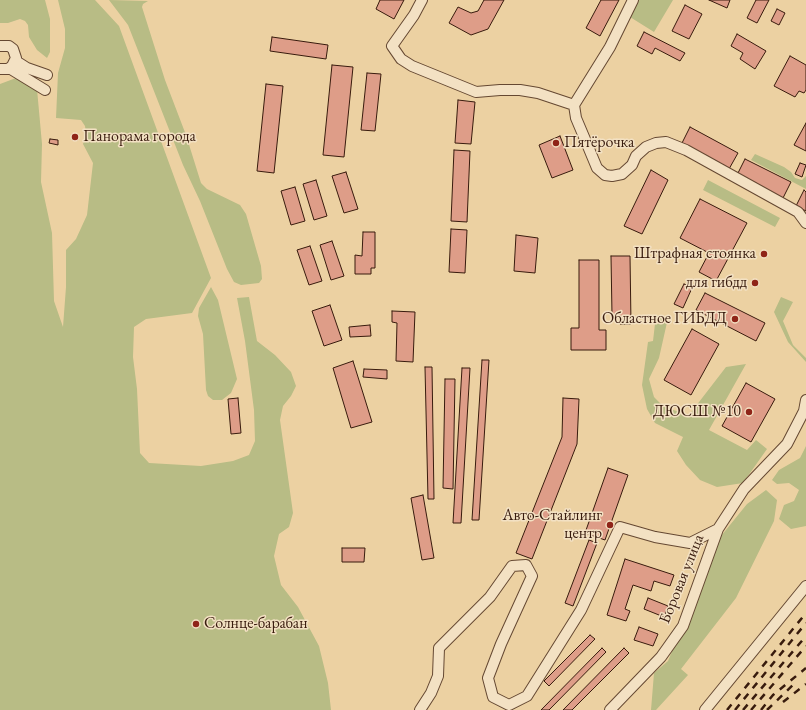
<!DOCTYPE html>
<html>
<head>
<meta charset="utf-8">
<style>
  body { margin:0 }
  canvas { display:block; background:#ecd1a2 }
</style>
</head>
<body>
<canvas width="806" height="710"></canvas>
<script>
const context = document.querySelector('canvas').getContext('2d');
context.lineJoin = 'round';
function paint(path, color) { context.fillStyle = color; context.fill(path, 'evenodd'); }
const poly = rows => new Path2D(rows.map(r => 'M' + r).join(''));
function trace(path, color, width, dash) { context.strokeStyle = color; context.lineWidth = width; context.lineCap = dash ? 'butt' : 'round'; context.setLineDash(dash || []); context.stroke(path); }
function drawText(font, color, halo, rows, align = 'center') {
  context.font = font + ' "EB Garamond",serif'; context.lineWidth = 3; context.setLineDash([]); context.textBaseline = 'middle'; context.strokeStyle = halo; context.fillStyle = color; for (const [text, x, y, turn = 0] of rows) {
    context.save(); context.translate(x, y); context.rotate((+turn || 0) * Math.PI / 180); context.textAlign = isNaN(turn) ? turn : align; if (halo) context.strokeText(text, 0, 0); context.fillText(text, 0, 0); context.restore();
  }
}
paint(poly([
  [0,0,45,0,50,19,50,52,47,58,37,50,29,37,28,25,25,21,20,19,8,23,0,23],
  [58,0,95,0,119,26,211,278,192,313,146,319,134,327,133,357,137,389,140,453,149,463,201,466,233,461,249,455,255,441,254,410,245,341,237,298,249,297,257,341,275,355,291,372,296,386,291,396,283,406,280,420,293,513,289,527,279,534,274,556,281,585,298,607,319,646,328,683,331,710,0,710,0,84,16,78,37,89,42,144,41,182,52,233,54,301,63,327,66,287,66,250,76,239,87,215,93,163,83,144,86,133,85,126,81,120,56,118,58,73,65,48,65,29],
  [109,0,148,1,143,4,142,7,165,80,186,135,201,183,207,189,240,205,246,214,261,266,262,279,259,283,241,285,234,282,227,269,200,201,183,165,128,25],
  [637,0,673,0,654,32,630,17],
  [755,154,784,167,791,172,795,178,802,180,806,176,806,189,751,160],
  [708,180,780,218,775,227,703,190],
  [211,287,218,300,237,379,231,393,222,400,213,400,208,396,206,390,203,334,198,316,199,308],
  [781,297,793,302,783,321,793,345,806,358,806,362,788,342,774,312],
  [656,315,668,318,659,358,649,379,654,397,664,407,689,415,726,367,746,364,709,430,747,450,756,440,767,449,743,483,717,487,700,480,686,465,677,451,683,437,655,423,647,409,642,385,648,342,653,341],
  [806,446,806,526,791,529,779,519,784,505,794,501,799,490,789,483,777,484,772,480,779,470,800,458],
  [766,490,777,500,774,521,736,598,681,669,688,675,656,710,651,710,654,673,668,661,717,541,747,504]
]), '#b8bc85');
const building = poly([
  [380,0,404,0,394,19,376,9,380,0],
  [484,0,504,0,488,29,471,35,449,23,458,7,471,13,478,11,484,0],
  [601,0,619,0,600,36,586,28,601,0],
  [709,0,730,0,727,8,709,0],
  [756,0,769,0,757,23,747,18,756,0],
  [685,5,702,14,689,39,672,31,685,5],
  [777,9,785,13,779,25,771,21,777,9],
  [644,32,685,53,680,61,655,48,652,54,637,46,644,32],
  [737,34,766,51,755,69,740,59,743,53,731,46,737,34],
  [272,37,328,45,326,59,270,51,272,37],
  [790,56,806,65,806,90,804,93,799,91,795,97,774,86,790,56],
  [332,65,353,67,344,157,323,155,332,65],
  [367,73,381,74,375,131,361,130,367,73],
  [266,84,283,86,274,173,257,171,266,84],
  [458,100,475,102,471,144,455,143,458,100],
  [806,123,806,151,794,145,806,123],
  [690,127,738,153,729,169,682,143,690,127],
  [560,136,573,170,552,178,539,145,560,136],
  [50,139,58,140,58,145,49,143,50,139],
  [454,150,470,151,467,222,451,221,454,150],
  [745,159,791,182,783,198,737,175,745,159],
  [800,163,806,165,802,177,795,174,800,163],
  [651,170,668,180,642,234,624,226,651,170],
  [346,172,358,209,344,213,332,176,346,172],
  [316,180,327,216,314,220,303,184,316,180],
  [295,187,305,221,291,225,281,191,295,187],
  [804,190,806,192,806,211,796,206,804,190],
  [700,199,747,223,716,281,699,272,709,253,680,238,700,199],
  [451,229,467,230,465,273,449,272,451,229],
  [363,232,375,232,375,268,371,268,371,274,355,274,355,255,362,256,363,232],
  [516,235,538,238,535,273,514,271,516,235],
  [332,241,344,276,331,280,320,245,332,241],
  [310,246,322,281,309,285,297,250,310,246],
  [611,256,630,256,631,324,620,324,620,315,612,315,611,256],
  [579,260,599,260,599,330,606,330,606,350,571,350,571,328,579,328,579,260],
  [684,284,692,288,683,308,674,304,684,284],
  [705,293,765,323,756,341,696,310,705,293],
  [330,305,342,340,324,346,312,311,330,305],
  [392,311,415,312,413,362,396,361,397,323,392,322,392,311],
  [370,325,371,336,350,337,349,327,370,325],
  [692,329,719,344,691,395,664,380,692,329],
  [482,360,489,360,479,520,472,520,482,360],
  [353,361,372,422,351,428,333,368,353,361],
  [425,367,432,367,434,499,428,499,425,367],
  [462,368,470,368,461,523,453,523,462,368],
  [364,369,387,370,387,379,363,377,364,369],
  [445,379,455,379,453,489,443,488,445,379],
  [746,383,775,399,751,442,722,426,746,383],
  [238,398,241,433,231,434,228,399,238,398],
  [563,398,579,399,577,444,532,559,516,553,562,437,563,398],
  [608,468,628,475,605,540,585,533,608,468],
  [423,495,434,558,422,560,411,498,423,495],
  [589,540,597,543,573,606,565,603,589,540],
  [342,548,365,548,364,562,342,562,342,548],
  [625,559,674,575,670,586,654,581,651,591,633,585,625,609,630,611,626,621,607,615,625,559],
  [648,598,668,606,664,617,644,609,648,598],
  [639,627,658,634,653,646,634,640,639,627],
  [590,635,595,639,549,686,544,681,590,635],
  [602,648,606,652,549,710,541,710,602,648],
  [624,648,629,653,572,710,563,710,624,648]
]);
paint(building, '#de9d88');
trace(building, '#381b0d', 1);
const minor = poly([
  [422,0,414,15,392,46,401,59,412,66,476,92,500,90,520,90,538,93,574,105],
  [0,46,9,46,13,49,16,58,12,66,8,69,0,69],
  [16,61,27,68,47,75],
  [9,68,45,90],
  [574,105,576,118,587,144,597,168,605,175,612,176,622,174,632,165,636,156,646,147,656,143,666,142,686,150,798,212,806,223],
  [574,105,610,47,633,0],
  [420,710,431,693,438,676,439,648,490,597,512,566,526,565,532,576,501,644,488,678,493,697,509,705,527,696,581,610,620,527,655,537,690,543,718,529,744,489,787,444,804,411,806,400],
  [610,710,661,657,683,626,718,529],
  [705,710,806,586]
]);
trace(minor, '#654832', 12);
trace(minor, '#f3e1c3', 10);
trace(poly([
  [783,702,806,684],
  [727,710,806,613],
  [735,710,806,623],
  [743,710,806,636],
  [751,710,806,646],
  [761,710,773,695,806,668],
  [767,710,796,682]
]), '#381b0d', 2.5, [7, 7]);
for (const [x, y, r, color] of [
  [75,137,4,"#8f2418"],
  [556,143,4,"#8f2418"],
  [764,254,4,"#8f2418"],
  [755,283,4,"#8f2418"],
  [735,319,4,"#8f2418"],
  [749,412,4,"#8f2418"],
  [610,525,4,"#8f2418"],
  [196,624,4,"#8f2418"]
]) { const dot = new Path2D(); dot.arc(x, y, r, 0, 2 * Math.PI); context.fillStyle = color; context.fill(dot); trace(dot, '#f3e1c3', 1.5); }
drawText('16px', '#381b0d', '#f3e1c3', [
  ["Панорама города",83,137,"left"],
  ["Пятёрочка",564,143,"left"],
  ["Штрафная стоянка",756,254],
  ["для гибдд",747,283],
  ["Областное ГИБДД",727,319],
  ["ДЮСШ №10",741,412],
  ["Авто-Стайлинг",602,516],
  ["центр",602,534],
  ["Солнце-барабан",204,624,"left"]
], 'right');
drawText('16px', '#381b0d', '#f3e1c3', [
  ["Боровая улица",682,579,-68]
]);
</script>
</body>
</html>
